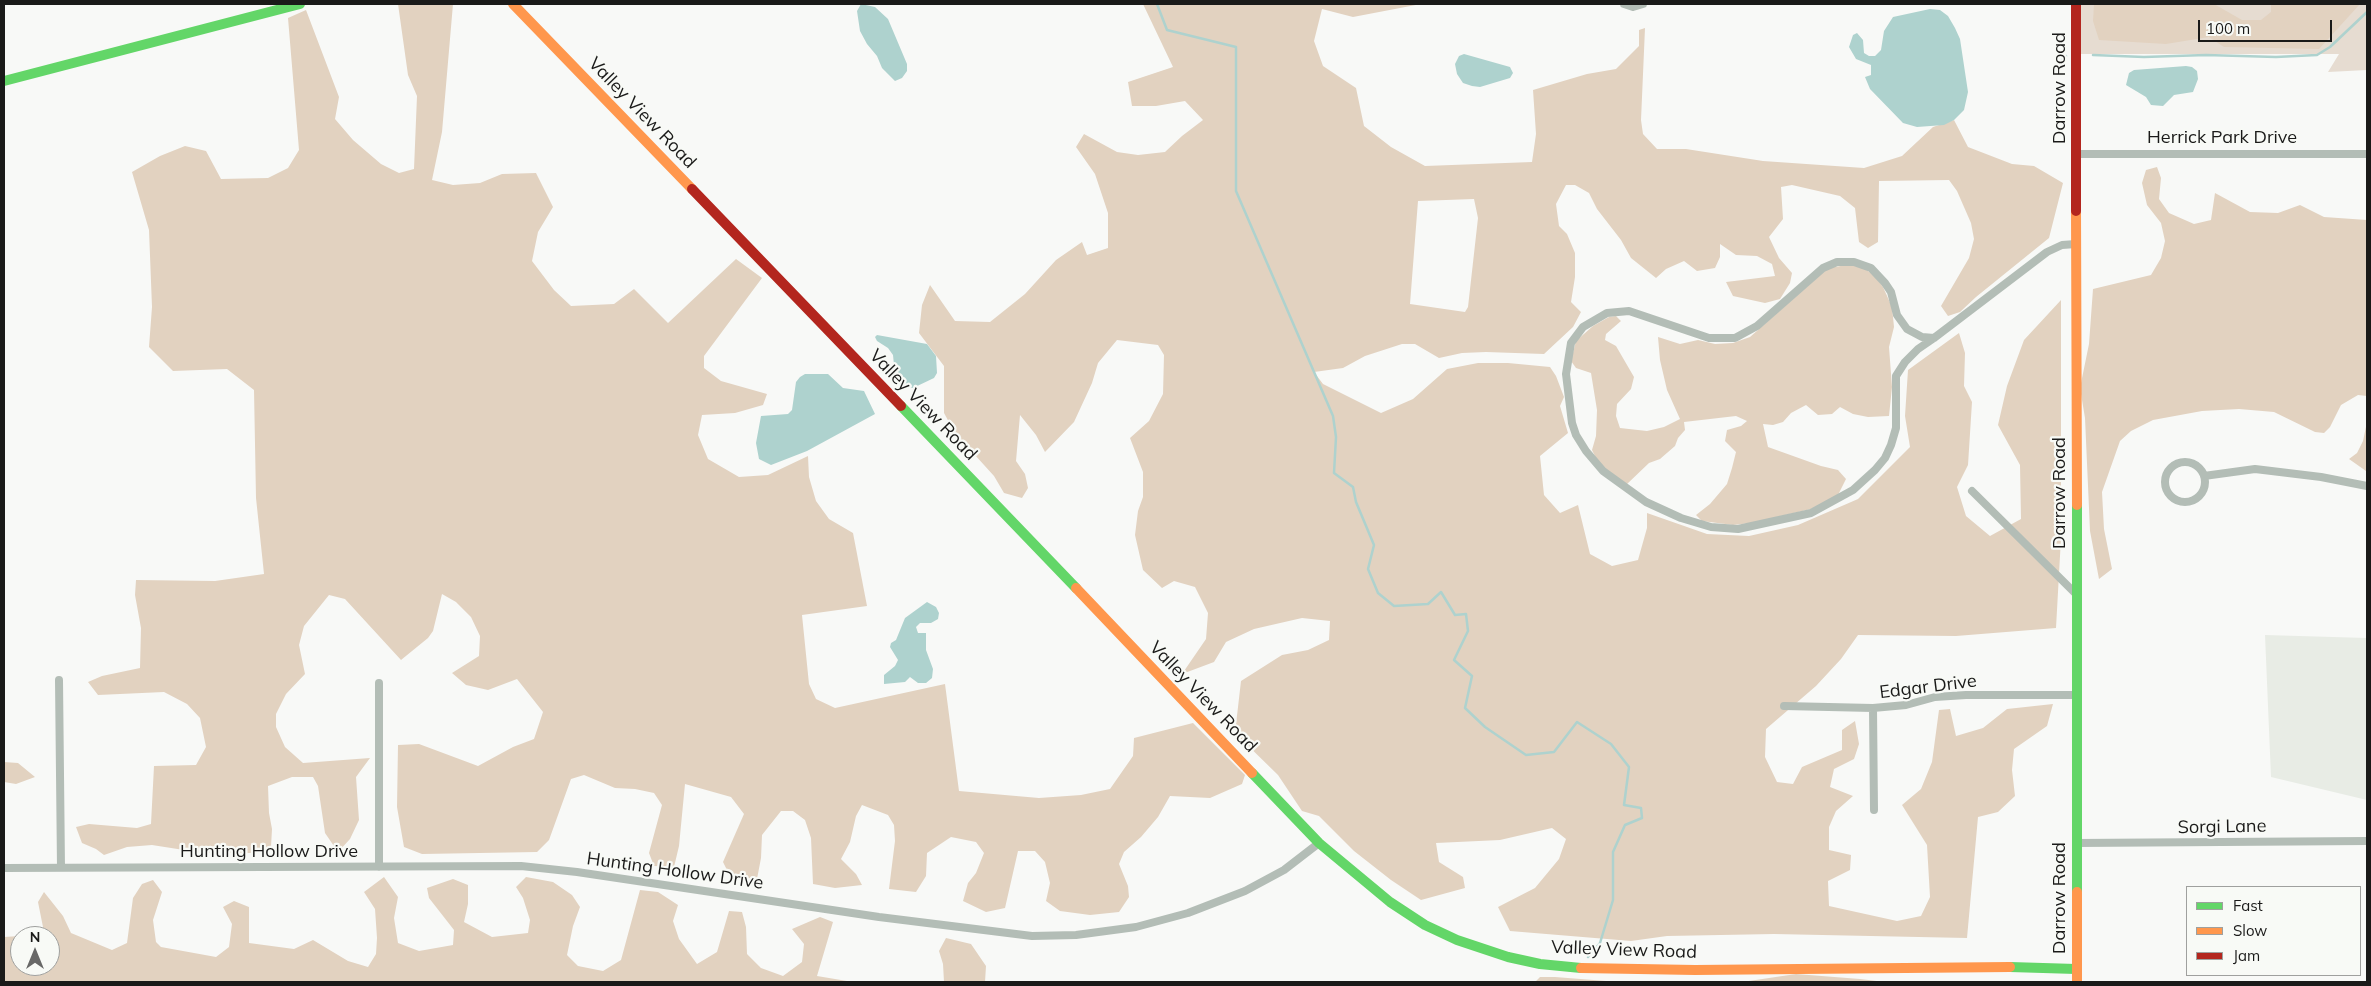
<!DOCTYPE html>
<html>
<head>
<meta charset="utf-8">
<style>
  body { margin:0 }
  #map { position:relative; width:2371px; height:986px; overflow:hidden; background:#f8f9f7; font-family:Mulish,sans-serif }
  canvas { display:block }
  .frame { position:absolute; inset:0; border:5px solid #1a1a19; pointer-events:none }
  .legend { position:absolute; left:2186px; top:886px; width:175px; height:90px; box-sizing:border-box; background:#f8faf6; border:1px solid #9fa09e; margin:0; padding:6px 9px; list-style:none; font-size:15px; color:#1a1a19 }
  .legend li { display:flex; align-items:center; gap:10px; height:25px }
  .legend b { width:25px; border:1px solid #9fa09e }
  .north { position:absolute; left:10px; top:926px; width:50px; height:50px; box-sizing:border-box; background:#f8faf6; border:1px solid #9fa09e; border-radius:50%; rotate:0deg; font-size:14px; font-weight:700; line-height:20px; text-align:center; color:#1a1a19 }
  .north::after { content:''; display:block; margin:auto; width:18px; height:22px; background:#686867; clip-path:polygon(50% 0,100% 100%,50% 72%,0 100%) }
  .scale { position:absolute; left:2198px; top:20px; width:134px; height:22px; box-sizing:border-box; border:2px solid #1a1a19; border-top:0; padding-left:6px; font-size:15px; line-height:18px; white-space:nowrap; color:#1a1a19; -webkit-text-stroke:4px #f8faf6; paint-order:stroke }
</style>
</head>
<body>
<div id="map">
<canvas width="2371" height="986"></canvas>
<div class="frame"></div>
<ul class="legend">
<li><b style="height:6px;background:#63d668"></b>Fast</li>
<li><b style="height:6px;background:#ff974d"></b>Slow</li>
<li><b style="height:6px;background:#b3261e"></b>Jam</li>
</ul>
<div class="north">N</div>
<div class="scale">100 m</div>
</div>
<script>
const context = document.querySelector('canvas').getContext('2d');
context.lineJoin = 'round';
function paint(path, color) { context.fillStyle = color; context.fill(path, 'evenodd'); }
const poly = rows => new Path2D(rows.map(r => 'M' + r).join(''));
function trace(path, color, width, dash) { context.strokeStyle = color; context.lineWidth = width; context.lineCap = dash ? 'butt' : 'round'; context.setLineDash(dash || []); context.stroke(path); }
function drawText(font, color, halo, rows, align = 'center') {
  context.font = font + ' Mulish,sans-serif'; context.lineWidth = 4.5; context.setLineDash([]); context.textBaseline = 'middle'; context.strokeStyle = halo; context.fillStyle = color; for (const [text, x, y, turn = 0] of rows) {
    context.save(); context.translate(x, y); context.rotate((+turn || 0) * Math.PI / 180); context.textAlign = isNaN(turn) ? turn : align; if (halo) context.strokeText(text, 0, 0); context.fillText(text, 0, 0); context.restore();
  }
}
paint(poly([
  [2265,635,2367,638,2367,800,2271,777]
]), '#e8ece5');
paint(poly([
  [2076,4,2367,4,2367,70,2328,72,2339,54,2076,54]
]), '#e6dcd1');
paint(poly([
  [398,4,453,4,442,132,432,180,453,185,480,183,502,174,536,173,553,207,538,232,532,261,554,290,571,306,614,304,634,289,668,323,736,259,762,278,704,356,704,368,721,381,767,394,763,405,735,413,702,415,698,435,708,459,739,477,768,475,808,456,809,477,816,501,829,519,853,533,867,606,802,615,809,684,816,699,835,708,945,684,959,791,1039,798,1081,795,1110,789,1133,756,1134,738,1193,723,1245,775,1242,784,1210,798,1170,796,1158,817,1141,837,1124,852,1119,864,1128,886,1129,897,1119,912,1090,915,1060,911,1046,901,1050,883,1045,862,1035,851,1018,851,1005,908,986,912,963,901,968,883,976,873,984,853,976,842,951,837,927,853,926,876,916,892,889,889,895,841,894,825,888,815,862,805,856,816,850,842,841,859,856,874,862,885,835,888,813,884,811,838,805,820,793,811,781,811,762,835,761,858,757,879,730,876,723,862,744,814,731,797,685,784,679,846,674,867,654,866,649,853,662,805,654,793,635,789,615,788,584,775,571,779,549,840,537,852,422,854,404,847,397,807,398,745,419,744,478,766,513,747,534,739,543,712,517,679,488,690,466,685,452,673,479,656,480,636,471,617,456,602,442,594,433,631,428,638,401,660,345,599,329,595,304,626,299,645,305,674,286,694,276,714,276,727,285,747,303,763,370,758,356,777,359,820,350,839,338,852,325,833,318,786,313,777,292,777,268,786,269,813,272,829,271,847,253,853,203,853,152,845,127,847,104,855,96,849,82,843,76,827,89,824,137,828,151,824,154,766,196,765,206,747,200,718,187,704,164,692,98,695,88,682,102,676,140,668,141,628,135,595,136,580,215,581,264,574,256,498,254,390,227,369,173,371,149,347,152,307,149,230,132,172,160,156,185,146,206,151,221,179,268,178,288,168,299,150,288,18,306,10,339,97,335,119,353,140,381,164,399,173,414,169,417,96,408,75],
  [1143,4,1421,4,1353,17,1322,9,1314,41,1323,66,1356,88,1364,126,1391,147,1425,166,1532,162,1536,134,1533,90,1587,74,1616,69,1639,46,1639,30,1645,28,1641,120,1643,134,1657,149,1686,149,1763,161,1864,168,1902,156,1933,127,1954,120,1968,147,2012,164,2034,166,2063,183,2049,238,1976,297,1960,312,1948,316,1941,306,1969,258,1974,239,1971,223,1957,191,1949,180,1879,181,1878,242,1868,248,1859,242,1855,208,1840,196,1792,185,1781,187,1783,219,1769,237,1779,258,1792,273,1790,283,1780,299,1765,303,1733,296,1726,282,1775,276,1772,264,1757,256,1736,255,1720,244,1720,257,1715,268,1697,271,1684,261,1666,269,1656,278,1631,258,1621,240,1597,209,1589,193,1575,185,1566,185,1556,204,1559,226,1567,234,1575,253,1575,277,1571,302,1581,312,1573,327,1544,354,1486,352,1462,353,1439,358,1415,344,1402,344,1365,356,1343,368,1314,372,1323,384,1381,413,1413,399,1447,369,1478,363,1508,363,1550,367,1556,376,1564,397,1560,406,1568,433,1540,456,1544,495,1560,513,1578,505,1590,554,1612,566,1638,560,1647,528,1647,513,1707,534,1749,536,1798,525,1858,499,1910,447,1905,416,1908,370,1959,333,1965,353,1964,386,1972,402,1968,465,1957,487,1966,516,1990,536,2021,519,2020,465,1998,425,2007,386,2024,340,2061,300,2061,538,2056,628,1956,636,1858,635,1841,659,1816,686,1766,729,1765,757,1777,782,1793,784,1802,767,1842,750,1842,730,1855,721,1859,744,1854,759,1834,769,1830,787,1853,796,1836,811,1829,827,1829,850,1851,855,1850,870,1828,881,1829,906,1897,921,1921,916,1930,897,1927,845,1902,805,1921,789,1932,762,1939,710,1950,709,1956,736,1983,728,2007,709,2053,704,2047,726,2014,749,2012,770,2015,796,1998,812,1978,817,1967,938,1774,934,1667,936,1631,941,1510,931,1498,907,1535,888,1559,859,1566,839,1552,828,1500,840,1436,843,1439,862,1463,877,1465,888,1421,900,1391,880,1354,851,1319,816,1302,811,1278,775,1235,733,1241,681,1282,655,1308,650,1329,640,1330,621,1302,618,1254,629,1226,642,1214,662,1182,674,1206,639,1208,613,1195,587,1174,581,1162,588,1143,570,1135,535,1138,511,1143,497,1143,472,1130,438,1149,421,1163,394,1164,355,1158,345,1117,340,1098,363,1092,383,1074,422,1045,452,1036,435,1020,415,1016,461,1025,474,1028,488,1022,498,1004,493,994,476,955,433,944,413,944,366,919,333,922,305,930,285,955,321,990,322,1025,294,1056,260,1082,242,1087,255,1108,248,1108,213,1095,174,1076,147,1084,134,1117,152,1138,155,1165,152,1182,136,1203,120,1185,101,1156,106,1132,106,1128,82,1173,67],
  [1474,199,1478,218,1468,307,1465,312,1410,304,1418,201],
  [2094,4,2214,4,2242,20,2261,20,2271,12,2271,4,2360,4,2319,49,2224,47,2209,37,2166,44,2099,40,2093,21],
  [2157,167,2161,178,2159,199,2169,213,2194,224,2211,220,2215,193,2250,212,2278,213,2300,205,2324,217,2367,220,2367,396,2358,395,2341,405,2330,427,2324,433,2315,432,2274,412,2239,409,2202,411,2153,420,2131,431,2120,441,2102,492,2104,529,2112,569,2099,579,2090,531,2085,418,2080,388,2089,344,2093,289,2151,275,2161,258,2165,241,2161,223,2147,205,2142,183,2146,170],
  [1847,265,1862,267,1874,275,1883,287,1892,307,1894,327,1889,347,1892,387,1889,416,1868,417,1853,414,1840,407,1832,414,1818,415,1806,405,1791,413,1783,422,1773,425,1763,424,1768,447,1821,466,1838,470,1846,479,1838,495,1811,509,1751,523,1733,525,1702,521,1696,515,1710,504,1727,484,1732,468,1736,452,1725,441,1727,430,1741,426,1747,421,1736,416,1684,422,1685,430,1678,438,1675,446,1660,459,1649,463,1626,485,1609,473,1597,460,1592,450,1596,436,1597,410,1591,373,1576,368,1571,361,1576,341,1593,326,1609,317,1616,316,1621,321,1606,334,1605,340,1616,346,1634,377,1631,389,1617,404,1616,416,1620,428,1647,431,1664,427,1680,419,1667,390,1660,360,1658,337,1680,344,1698,340,1715,344,1733,343,1750,337,1828,268],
  [2367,422,2367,471,2366,471,2349,459,2357,453,2363,441],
  [4,762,18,763,35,777,16,784,4,782],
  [384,877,398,897,394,918,398,943,419,951,453,945,454,930,429,898,427,888,453,879,468,885,468,904,464,922,492,937,528,933,530,920,523,898,516,887,526,877,553,882,572,895,580,907,573,926,567,955,578,966,603,971,621,960,640,890,658,892,678,905,673,921,679,939,697,964,717,952,729,911,742,912,746,927,747,954,761,968,783,976,802,962,804,944,792,929,820,917,833,922,817,976,853,982,4,982,4,937,20,936,20,966,50,966,50,936,23,936,44,932,38,902,44,892,63,916,71,933,112,950,127,943,133,898,142,884,153,880,162,892,153,920,156,942,161,947,216,957,229,947,232,924,223,907,234,901,249,907,249,943,294,949,313,940,348,961,368,967,376,954,377,938,375,909,364,892],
  [946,938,971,944,986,966,985,982,944,982,943,964,939,951],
  [1796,974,1860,979,1885,982,1742,982],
  [1540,977,1555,977,1619,982,1535,982]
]), '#e2d2c0');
paint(poly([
  [861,4,875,7,888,19,907,64,907,71,902,78,895,81,882,68,877,56,867,44,860,31,857,11],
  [1930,9,1940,10,1948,16,1955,28,1960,39,1968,92,1964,110,1954,120,1944,125,1917,127,1903,123,1870,89,1865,77,1871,75,1871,65,1856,59,1849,47,1853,35,1857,33,1863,40,1864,53,1869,56,1875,56,1881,50,1884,31,1893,17],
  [1464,54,1510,67,1513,73,1510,78,1480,87,1472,86,1463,83,1457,74,1455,64,1459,56],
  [2186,66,2192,67,2197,71,2198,79,2193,92,2174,95,2163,106,2151,105,2146,97,2126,85,2129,73,2134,70],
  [877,335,927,344,936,356,937,373,934,378,913,388,905,387,894,365,893,355,888,348,877,341,875,337],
  [805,374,828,374,843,388,864,391,875,414,807,451,771,465,759,459,756,443,761,416,788,414,792,410,796,382,800,377],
  [927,602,936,607,939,613,938,619,931,623,920,623,916,627,918,633,926,633,926,650,933,669,932,678,926,683,918,683,910,677,905,682,884,684,884,675,895,666,898,660,890,647,891,643,896,640,905,618]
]), '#aed2ce');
trace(poly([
  [1157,4,1167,30,1236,47,1236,191,1333,416,1336,437,1334,473,1353,487,1356,502,1374,545,1368,569,1378,593,1394,606,1428,604,1441,592,1455,615,1466,614,1468,631,1454,660,1472,676,1465,708,1485,727,1526,755,1554,752,1577,722,1611,744,1629,767,1624,805,1641,808,1642,818,1625,825,1613,852,1613,900,1600,943,1588,957],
  [2093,55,2144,57,2206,55,2276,57,2317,55,2330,47,2367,12],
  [2061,68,2062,60,2066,56]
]), '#aed2ce', 2.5);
trace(poly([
  [1624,4,1633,7,1643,4],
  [2077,154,2367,154],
  [1934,338,1922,337,1907,329,1897,315,1891,292,1885,283,1871,268,1854,262,1837,262,1823,268,1757,326,1735,338,1709,338,1629,311,1607,313,1583,327,1571,343,1566,374,1572,423,1576,435,1586,451,1603,471,1646,502,1681,518,1711,527,1738,529,1811,513,1853,490,1875,470,1885,458,1891,445,1896,428,1896,376,1905,362,1918,349,1934,338,1959,319,2047,252,2062,245,2076,244],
  '2165 482a20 20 0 1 1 40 0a20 20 0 1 1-40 0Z',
  [2204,476,2255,469,2321,477,2367,486],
  [1972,491,2077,595],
  [59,680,61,868],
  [379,683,379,867],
  [1784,706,1873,708,1906,705,1935,697,1966,695,2077,695],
  [1873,708,1874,810],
  [2077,843,2367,841],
  [4,868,521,866,577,872,879,917,1032,936,1076,935,1136,927,1188,913,1245,891,1284,870,1319,843]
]), '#b3bdb6', 8);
trace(poly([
  [4,81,300,4],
  [901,406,1076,588],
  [2077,505,2077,892],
  [1252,773,1319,843,1390,902,1425,925,1457,940,1508,957,1540,964,1581,968],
  [2010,967,2076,969]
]), '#63d668', 10);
trace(poly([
  [513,4,692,189],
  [2076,211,2077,505],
  [1076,588,1252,773],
  [2077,892,2077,982],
  [1581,968,1695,970,2010,967]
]), '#ff974d', 10);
trace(poly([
  [2076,4,2076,211],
  [692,189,901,406]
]), '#b3261e', 10);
drawText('18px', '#1a1a19', '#f8faf6', [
  ["Darrow Road",2060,88,-90],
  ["Valley View Road",642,113,46],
  ["Herrick Park Drive",2222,138],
  ["Valley View Road",923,405,46],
  ["Darrow Road",2060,493,-90],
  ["Edgar Drive",1928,687,-7],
  ["Valley View Road",1203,697,46],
  ["Sorgi Lane",2222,827,-1],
  ["Hunting Hollow Drive",269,852],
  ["Hunting Hollow Drive",675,871,8],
  ["Darrow Road",2060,898,-90],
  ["Valley View Road",1624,950,2]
]);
</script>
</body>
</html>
